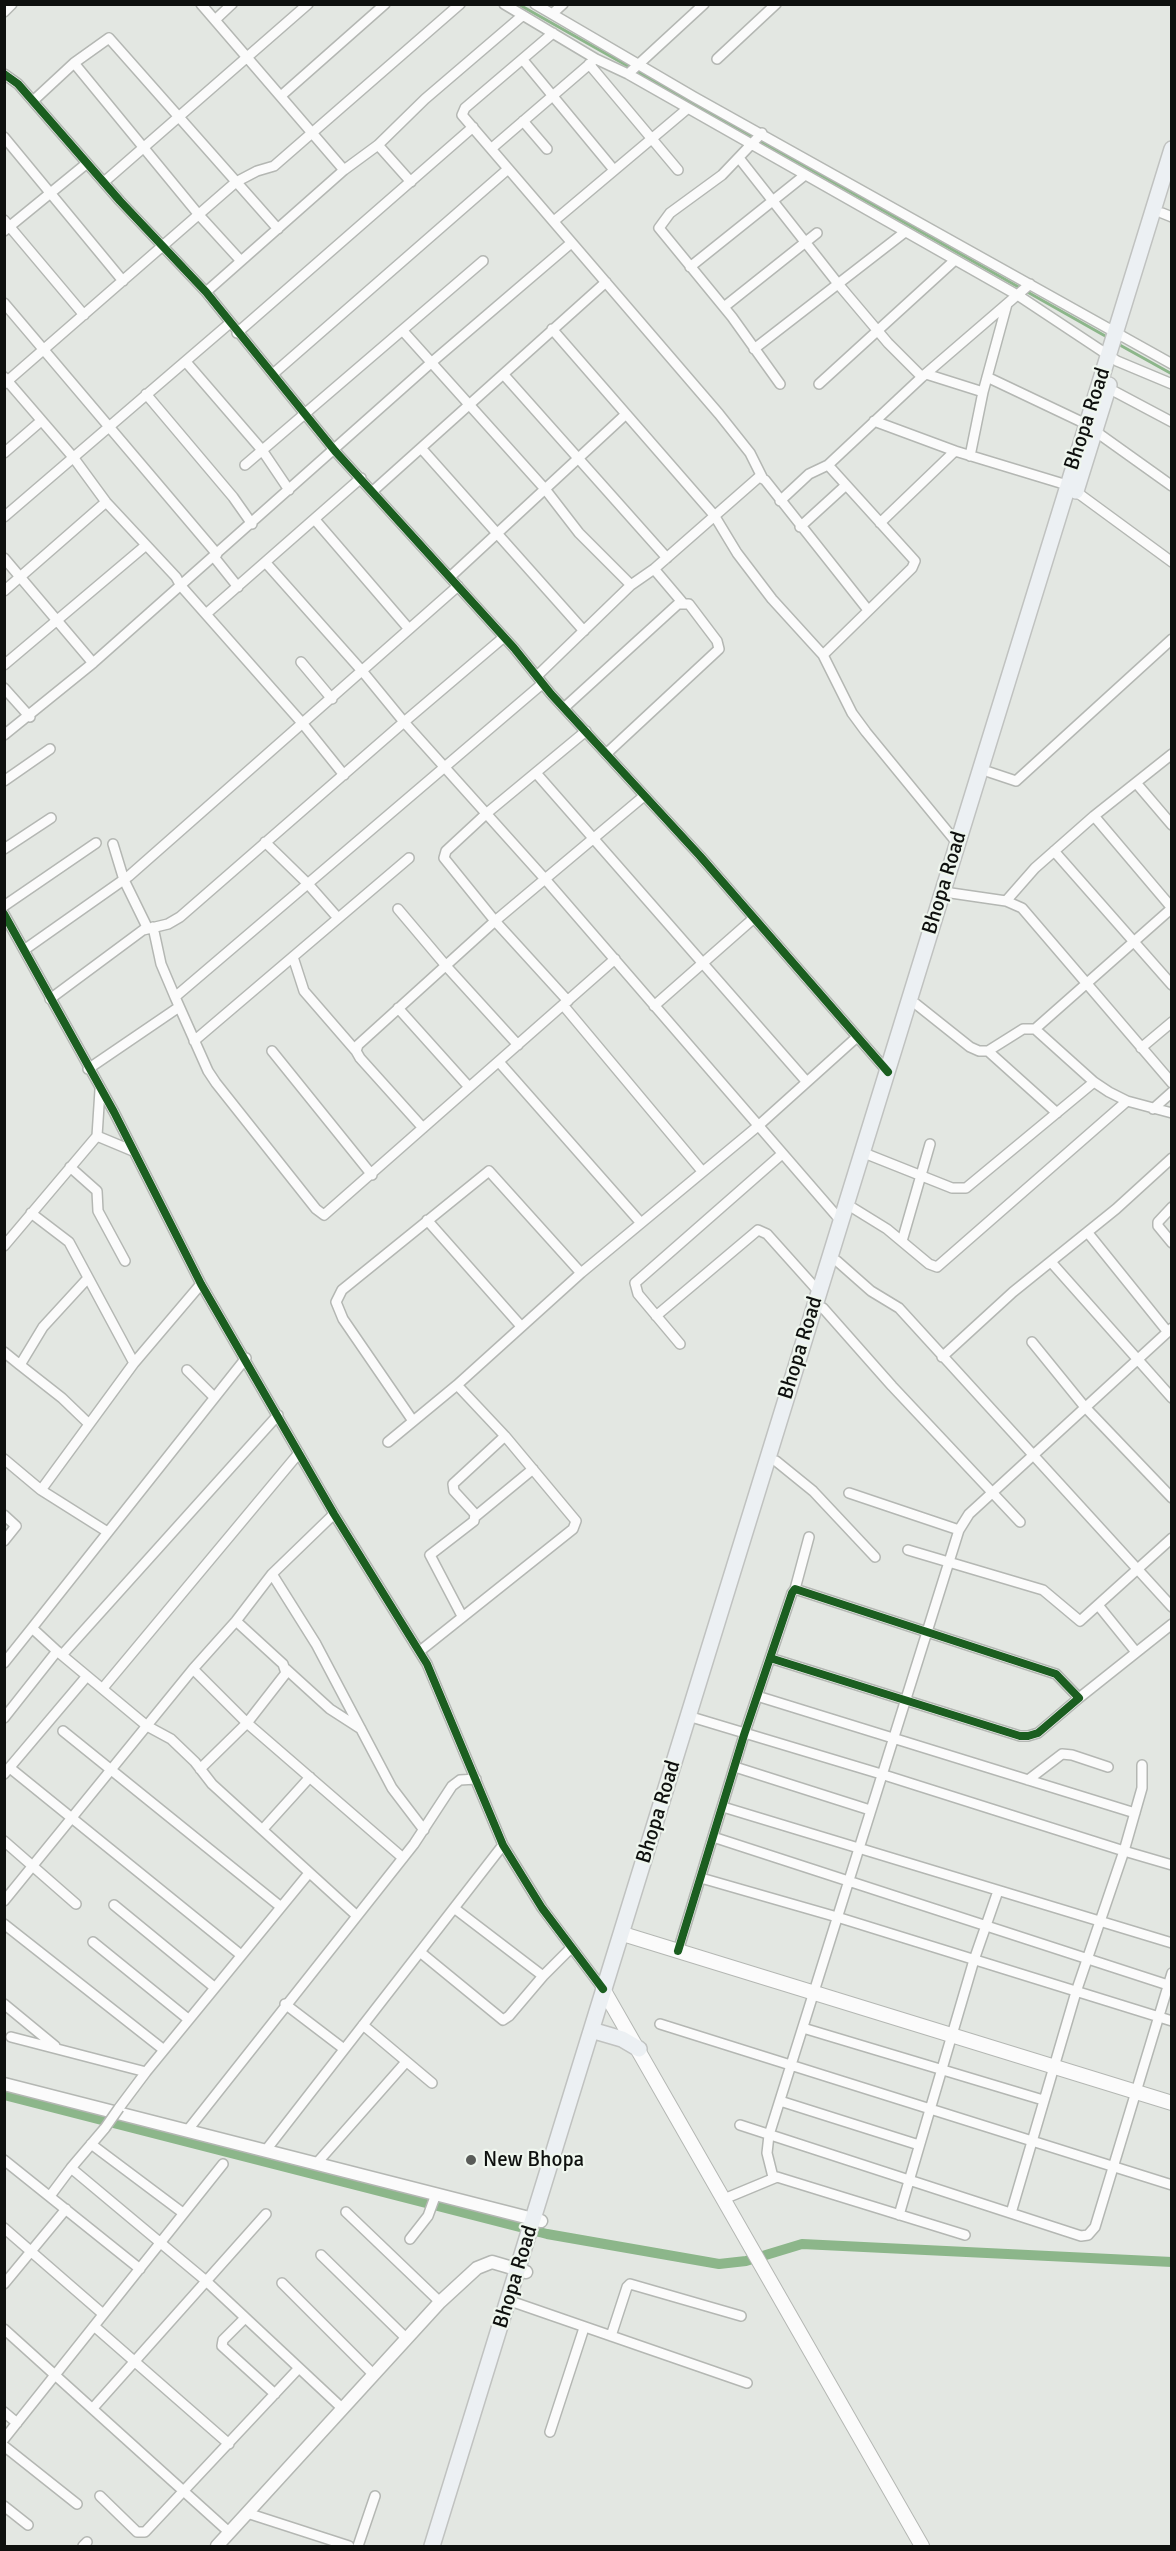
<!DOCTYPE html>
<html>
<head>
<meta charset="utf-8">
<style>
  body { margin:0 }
  #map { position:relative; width:1176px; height:2551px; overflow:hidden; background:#e3e7e2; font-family:Signika,sans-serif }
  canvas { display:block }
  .frame { position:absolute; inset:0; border:6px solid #0e100e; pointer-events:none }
</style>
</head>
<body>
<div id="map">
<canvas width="1176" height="2551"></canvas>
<div class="frame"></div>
</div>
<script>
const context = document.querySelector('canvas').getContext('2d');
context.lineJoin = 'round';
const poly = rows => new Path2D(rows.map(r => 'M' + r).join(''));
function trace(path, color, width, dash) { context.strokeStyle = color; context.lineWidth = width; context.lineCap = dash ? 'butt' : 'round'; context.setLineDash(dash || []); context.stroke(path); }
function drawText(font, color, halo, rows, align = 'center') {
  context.font = font + ' Signika,sans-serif'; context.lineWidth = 4.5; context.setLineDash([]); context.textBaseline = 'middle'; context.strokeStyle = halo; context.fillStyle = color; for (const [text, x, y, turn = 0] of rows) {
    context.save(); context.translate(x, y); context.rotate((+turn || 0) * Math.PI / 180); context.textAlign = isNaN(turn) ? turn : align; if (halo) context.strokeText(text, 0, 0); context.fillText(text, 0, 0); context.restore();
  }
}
trace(poly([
  [518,4,1107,337],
  [1118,344,1172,374]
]), '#8cb68a', 3);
trace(poly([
  [4,2095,547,2234,719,2264,746,2261,802,2244,1172,2262]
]), '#8cb68a', 10);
const minor = poly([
  [201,4,344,170],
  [504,4,596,59,628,74,1019,296,1117,361,1172,384],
  [535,4,694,97,1172,364],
  [4,12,12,4],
  [552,14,563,4],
  [215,20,232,4],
  [553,33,465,108,462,115,719,414,750,453,762,477],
  [717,59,776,4],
  [523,60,614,170],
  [74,63,199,215,241,261],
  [589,64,678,170],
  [4,74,18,84,120,201,206,292,335,451,514,648,551,694,700,856,888,1072],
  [628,74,704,4],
  [282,95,385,4],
  [33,101,74,63,109,38,278,229],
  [523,121,547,149],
  [762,133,722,175,670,213,659,228,732,317,780,384],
  [4,137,123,281],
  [378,145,411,182],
  [492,148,592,62],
  [739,158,839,285,888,343,922,377],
  [104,182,308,4],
  [1162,213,1172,217],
  [4,220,84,315],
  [554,221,687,109],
  [4,231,86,164],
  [690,267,805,175],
  [206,292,344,170,378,145,425,99,522,16],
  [4,303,217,554],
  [724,307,817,233],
  [552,329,714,515,737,553,772,599,823,655,852,713,866,732,957,843],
  [403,331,545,489,579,533,631,585],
  [237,333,473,127],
  [754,349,905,232],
  [186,362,262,450,289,490],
  [273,374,508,169],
  [926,374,983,392],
  [504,375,667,558],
  [4,377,73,457,106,502,176,577,181,586,303,724,344,775],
  [987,377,1086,424],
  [4,384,236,182,257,171,274,166,460,4],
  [819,384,955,260],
  [1108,388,1172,422],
  [146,394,233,497,252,524],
  [874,421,955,451,1067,485,1172,562],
  [1095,431,1172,486],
  [421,448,584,631],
  [4,453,41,421],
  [970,456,983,392,1007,304],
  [245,465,483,261],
  [373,491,606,282],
  [780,501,809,474,828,465,922,377,1030,284],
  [4,517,230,323],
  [316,521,409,629],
  [880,523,955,451],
  [800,527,845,486],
  [214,557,238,587],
  [4,558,93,663],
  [654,569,682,602],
  [450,577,625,415],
  [4,591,106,502],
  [206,614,361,478],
  [504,637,404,722,545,879,841,1221],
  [823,655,912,568,915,561,828,465],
  [301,662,332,699],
  [4,665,145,546],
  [537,676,631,585,654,569,759,477,765,480,868,610],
  [542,684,175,997,208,1071,216,1083,316,1209,324,1215,615,959],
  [4,688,30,717],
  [565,707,678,604,689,604,717,641,719,649,606,754],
  [4,735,93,663,432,362,570,244],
  [989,772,1016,781,1172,639],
  [536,773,806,1081],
  [4,781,50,749],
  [1137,784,1172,825],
  [1094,816,1172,908],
  [265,842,308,884,338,918],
  [113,844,124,880,148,929],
  [4,849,51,818],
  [1054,851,1172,985],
  [951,893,1006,901,1022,908,1172,1083],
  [1006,901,1035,868,1094,816,1172,754],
  [4,906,96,843],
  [398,909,447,967,518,1045],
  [4,914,114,1112,201,1284,334,1514,427,1664,503,1845,542,1908,603,1989],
  [153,927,161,964,175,997],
  [24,950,129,876,458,586],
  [293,957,304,991,356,1051],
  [50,999,143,930,168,924,180,917,404,722,363,672,266,563],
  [568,1001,495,921,444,858,446,851,487,813,586,731],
  [909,1002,916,1004,970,1047,979,1051,988,1051,1023,1029,1035,1029,1094,1082,1109,1092,1127,1101,1172,1113],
  [563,1005,702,1171],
  [654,1006,754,918],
  [398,1008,469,1087],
  [1035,1029,1172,908],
  [194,1041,409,858],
  [1141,1048,1172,1022],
  [272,1051,372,1175],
  [988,1051,1057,1113],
  [499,1062,641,1223],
  [88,1069,179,1007],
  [100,1090,97,1136,133,1151],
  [1153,1109,1172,1092],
  [423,1128,360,1058,356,1051,358,1045,495,921,644,796],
  [869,1155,952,1188,966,1188,1094,1082],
  [70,1167,97,1191,98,1211,125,1261],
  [1172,1207,1158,1222,1158,1226,1172,1243],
  [853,1208,887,1229,929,1264,937,1267,1127,1101],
  [31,1213,69,1242,134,1363],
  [427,1220,520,1325],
  [1088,1233,1167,1331],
  [902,1241,930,1144],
  [4,1246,97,1136],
  [837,1261,871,1291,899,1308,1172,1607],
  [1051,1262,1172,1398],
  [581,1273,758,1126,857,1037],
  [88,1278,43,1327,20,1365,62,1398,89,1424],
  [823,1308,892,1386,1020,1522],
  [656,1316,758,1230,767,1234,819,1292],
  [1032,1342,1084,1406,1172,1498],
  [680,1344,638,1294,635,1283,782,1154],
  [4,1352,20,1365],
  [942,1357,1013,1292,1116,1209,1172,1158],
  [187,1370,214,1397],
  [413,1421,343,1319,336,1302,342,1290,489,1171,581,1273,457,1385],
  [388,1442,457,1385,505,1436,576,1521,573,1529,420,1651],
  [4,1459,41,1490,134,1363,201,1284],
  [776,1461,813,1491,875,1557],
  [41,1490,106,1531],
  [849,1493,959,1530],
  [334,1514,272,1574,316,1644,392,1788,424,1830],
  [4,1515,16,1526,4,1541],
  [476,1516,533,1469],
  [908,1550,1043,1590,1080,1621,1172,1538],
  [795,1589,809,1537],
  [1098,1605,1136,1652],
  [462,1616,430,1555,474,1521,475,1514,454,1491,453,1484,505,1436],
  [32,1628,246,1358],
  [62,1655,278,1415],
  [4,1663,32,1628,57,1651],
  [193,1669,236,1621,272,1574],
  [286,1669,330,1709,361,1729],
  [87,1676,147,1726,171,1739,195,1762,212,1784,356,1915],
  [103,1688,299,1453],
  [757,1696,1135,1813],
  [1079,1698,1172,1624],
  [688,1716,881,1774,1124,1851,1076,1992,1011,2213],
  [4,1718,57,1651,87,1676,4,1774],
  [63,1731,281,1907],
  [1142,1765,1142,1788,1124,1851,1172,1865],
  [735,1767,870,1810],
  [10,1768,241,1955],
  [200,1769,247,1723,286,1673,283,1664,236,1621],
  [1028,1780,1062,1754,1072,1755,1108,1767],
  [723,1807,1172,1943],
  [263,1829,310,1777],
  [713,1837,1168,1985],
  [4,1841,76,1904],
  [701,1878,837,1917,1172,2021],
  [4,1901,193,1669,247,1723,403,1858],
  [114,1905,214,1987],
  [454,1908,543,1976,571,1948],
  [4,1924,164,2050],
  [93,1942,188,2019],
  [678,1951,744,1735,770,1658,792,1593,795,1589,1056,1674,1079,1698,1038,1733,1028,1736,1020,1736,770,1658],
  [420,1952,503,2020,509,2016,543,1976],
  [4,2004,55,2046],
  [285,2004,344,2049],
  [660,2024,1172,2185],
  [363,2025,432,2083],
  [803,2028,1043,2100],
  [11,2037,146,2072],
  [780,2101,919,2145],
  [119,2108,146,2072,309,1873],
  [740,2125,1081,2236,1088,2235,1095,2227,1172,1973],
  [105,2128,71,2168,205,2280,343,2409],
  [187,2131,414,1844,452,1786,460,1780,476,1779],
  [91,2144,183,2213],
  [266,2150,503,1845],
  [4,2160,140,2269],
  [316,2164,406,2062],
  [773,2177,767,2153,769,2135,959,1530,969,1514,1172,1328],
  [50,2196,71,2168],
  [724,2199,777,2177,965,2235],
  [346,2212,440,2302],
  [899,2215,974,1960,998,1891],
  [4,2228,103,2314],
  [410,2239,428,2216,436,2194],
  [321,2255,407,2339],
  [282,2283,374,2375],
  [4,2284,66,2209],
  [516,2303,747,2383],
  [245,2318,223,2340,222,2346,275,2394],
  [94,2326,229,2444],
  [4,2329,230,2533],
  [611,2336,627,2287,630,2284,741,2316],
  [93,2408,266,2214],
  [4,2412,17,2423],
  [550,2432,584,2328],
  [4,2439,223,2164],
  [4,2446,77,2504],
  [100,2496,137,2532,145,2532,299,2368],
  [4,2506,28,2525],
  [247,2513,349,2546],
  [83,2546,87,2542],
  [358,2546,375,2496]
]);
const tertiary = poly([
  [4,2084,541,2221],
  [217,2546,440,2302,477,2268,492,2262,526,2272]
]);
const secondary = poly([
  [623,1934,1172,2103],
  [603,1989,922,2546]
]);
const primary = poly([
  [1076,491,1109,385],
  [598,2032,622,2039,639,2049],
  [432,2546,1172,149]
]);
trace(minor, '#b4b7b3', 12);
trace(tertiary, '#b4b7b3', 15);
trace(secondary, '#b4b7b3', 16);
trace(primary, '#c0c2c0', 18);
trace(minor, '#fbfbfb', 9);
trace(tertiary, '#fbfbfb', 12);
trace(secondary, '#fbfbfb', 14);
trace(primary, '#ecf0f3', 15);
const minorBridge = poly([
  [105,2128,119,2108]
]);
trace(minorBridge, '#b4b7b3', 12, []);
trace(minorBridge, '#fbfbfb', 9);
trace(poly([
  [4,74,18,84,120,201,206,292,335,451,514,648,551,694,700,856,888,1072],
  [4,914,114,1112,201,1284,334,1514,427,1664,503,1845,542,1908,603,1989],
  [678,1951,744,1735,770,1658,792,1593,795,1589,1056,1674,1079,1698,1038,1733,1028,1736,1020,1736,770,1658]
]), '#1b5e20', 8);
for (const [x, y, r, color] of [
  [471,2160,6,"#595b58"]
]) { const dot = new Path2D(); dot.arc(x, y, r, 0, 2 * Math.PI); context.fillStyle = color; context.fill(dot); trace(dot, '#eff6ee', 2); }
drawText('21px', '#0e100e', '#eff6ee', [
  ["Bhopa Road",1088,419,-72],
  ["Bhopa Road",945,883,-73],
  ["Bhopa Road",801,1348,-73],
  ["Bhopa Road",659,1812,-73],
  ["Bhopa Road",516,2277,-73]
]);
drawText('21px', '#0e100e', '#eff6ee', [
  ["New Bhopa",483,2160]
], 'left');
</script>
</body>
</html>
